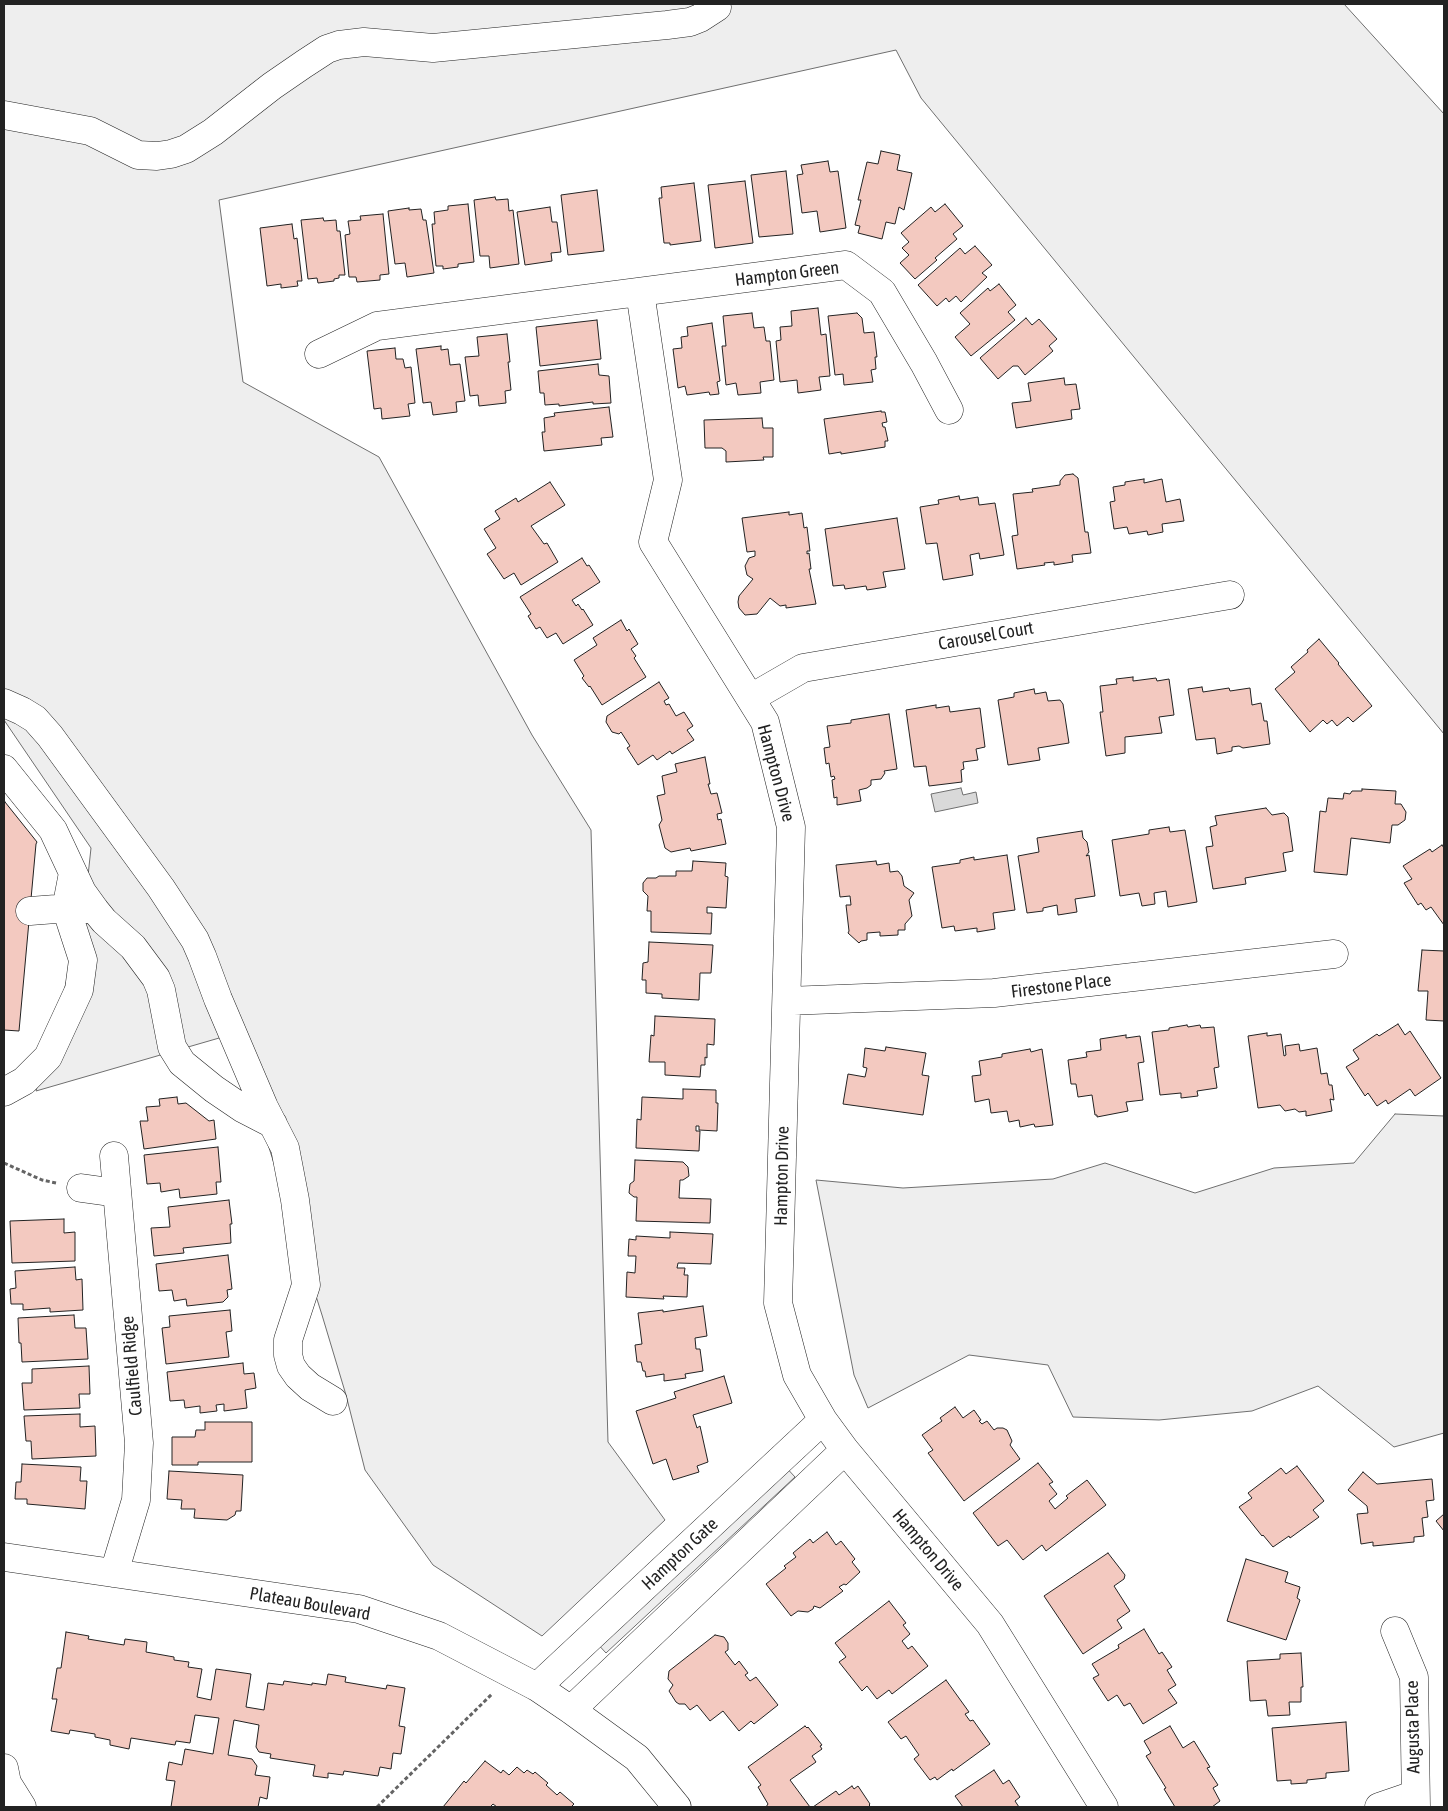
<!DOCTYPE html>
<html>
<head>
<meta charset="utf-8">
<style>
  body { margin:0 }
  #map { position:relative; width:1448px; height:1811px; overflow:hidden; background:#fff; font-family:"Asap Condensed",sans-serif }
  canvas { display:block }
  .frame { position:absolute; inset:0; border:5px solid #222; pointer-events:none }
</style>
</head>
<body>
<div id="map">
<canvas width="1448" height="1811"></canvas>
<div class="frame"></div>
</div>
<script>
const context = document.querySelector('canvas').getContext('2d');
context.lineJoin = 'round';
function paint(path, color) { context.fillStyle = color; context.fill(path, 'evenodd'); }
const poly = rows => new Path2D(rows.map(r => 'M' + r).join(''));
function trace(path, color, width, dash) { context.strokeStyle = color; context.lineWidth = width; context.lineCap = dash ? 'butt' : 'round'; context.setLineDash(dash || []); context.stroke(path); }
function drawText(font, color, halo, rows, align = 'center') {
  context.font = font + ' "Asap Condensed",sans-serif'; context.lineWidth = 4; context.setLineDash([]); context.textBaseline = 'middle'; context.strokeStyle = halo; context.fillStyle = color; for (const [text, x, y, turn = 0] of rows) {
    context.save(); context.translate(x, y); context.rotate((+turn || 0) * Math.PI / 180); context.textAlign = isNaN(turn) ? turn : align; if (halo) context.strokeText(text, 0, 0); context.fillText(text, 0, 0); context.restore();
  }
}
const green = poly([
  [4,4,1344,4,1444,114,1444,734,921,98,896,50,219,200,243,382,379,457,532,735,591,830,608,1442,665,1520,542,1636,433,1565,365,1470,346,1395,322,1315,233,1034,36,1091,83,922,91,848,4,720,4,4],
  [1395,1114,1444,1116,1444,1433,1394,1447,1318,1386,1252,1411,1159,1420,1073,1417,1048,1365,969,1355,868,1408,854,1375,816,1180,903,1188,1053,1179,1105,1163,1195,1193,1274,1168,1354,1163,1395,1114],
  [783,1464,795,1477,606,1653,594,1640,783,1464]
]);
paint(green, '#eee');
trace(green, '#6f6f6f', 1);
const water = poly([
  [961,788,963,795,976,792,978,803,935,812,931,794,961,788]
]);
paint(water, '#d9d9d9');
trace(water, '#6f6f6f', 1);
const building = poly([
  [881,151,900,155,897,170,912,173,904,210,899,207,895,224,886,222,882,239,858,233,860,226,855,225,861,200,858,200,867,162,878,164,881,151],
  [828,161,830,172,838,171,846,228,820,232,817,211,802,213,797,175,803,174,801,165,828,161],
  [786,171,793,234,759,237,751,175,786,171],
  [745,181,753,243,715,248,708,185,745,181],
  [694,183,701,241,670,245,670,243,664,243,659,198,662,198,661,187,694,183],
  [597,190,604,251,568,255,561,195,597,190],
  [495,197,496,200,508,199,509,211,513,210,519,264,490,268,489,256,480,256,474,200,495,197],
  [468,204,474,262,458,264,458,267,443,269,443,266,436,266,432,224,435,224,434,212,448,210,448,206,468,204],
  [945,204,963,226,953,234,957,239,935,258,937,260,915,279,900,263,909,255,902,248,909,242,901,233,931,207,935,212,945,204],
  [550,207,552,222,557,222,561,252,551,253,552,261,525,265,517,212,550,207],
  [409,208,409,210,421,209,423,220,426,220,434,273,407,277,405,263,395,264,388,211,409,208],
  [383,214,389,274,380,275,380,280,357,282,356,277,349,277,345,235,350,234,348,221,361,220,360,216,383,214],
  [323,218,324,221,336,220,337,231,340,231,345,275,339,275,339,278,334,279,334,281,318,283,317,278,308,279,301,220,323,218],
  [292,224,294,239,297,238,302,281,297,281,298,286,281,288,281,284,267,286,260,228,292,224],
  [975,246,992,265,982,273,987,277,961,302,956,296,949,302,946,298,937,306,918,285,960,248,965,254,975,246],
  [999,284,1016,305,1008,312,1015,320,971,356,955,337,970,324,960,313,988,288,990,291,999,284],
  [818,308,821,335,826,334,830,376,819,377,821,390,798,393,797,380,780,382,776,341,781,340,780,327,792,326,791,311,818,308],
  [752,313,754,328,764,327,766,341,770,341,774,380,760,382,761,393,738,395,736,383,726,385,722,346,726,346,723,316,752,313],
  [857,313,862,318,864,333,874,332,877,357,875,357,876,369,871,370,873,382,844,385,843,374,835,375,828,316,857,313],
  [1026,318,1032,325,1039,319,1057,339,1049,346,1053,351,1025,375,1018,366,1013,366,998,379,980,358,1026,318],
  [597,320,601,359,540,366,536,327,597,320],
  [712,323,720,381,717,382,719,394,710,395,709,392,687,395,685,386,678,388,673,349,682,348,681,337,688,336,687,327,712,323],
  [507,334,510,362,508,362,511,390,505,391,506,403,479,406,478,395,470,396,465,357,479,356,477,337,507,334],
  [441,346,441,350,448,349,450,365,460,364,465,401,456,402,457,412,433,415,431,402,423,403,416,349,441,346],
  [395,348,396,359,403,359,405,368,411,367,415,403,408,404,410,416,382,419,381,408,374,409,367,351,395,348],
  [598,364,599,375,609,376,611,403,593,404,593,402,559,406,559,404,545,405,544,393,540,393,538,371,598,364],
  [1064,378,1065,385,1076,384,1080,409,1071,410,1072,419,1016,428,1012,403,1031,401,1028,383,1064,378],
  [609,407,613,437,601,438,602,445,544,451,542,432,545,432,544,418,555,416,554,413,609,407],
  [881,411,881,412,885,412,887,422,882,423,883,427,885,427,888,441,885,441,885,447,841,454,841,452,829,454,824,419,881,411],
  [762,418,763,428,773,428,773,457,763,457,764,460,726,462,726,451,722,448,705,448,704,420,762,418],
  [1073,474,1078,478,1085,532,1088,532,1091,553,1072,555,1073,562,1054,565,1054,562,1044,563,1045,565,1017,569,1012,536,1018,535,1013,494,1033,492,1032,489,1060,485,1060,481,1065,475,1073,474],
  [1144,479,1144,483,1162,479,1166,502,1180,499,1184,521,1162,524,1163,532,1148,535,1147,531,1129,534,1127,527,1114,529,1110,502,1115,501,1113,487,1125,485,1125,482,1144,479],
  [550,482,565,505,531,526,544,544,547,543,558,562,521,585,514,573,504,579,487,554,496,548,484,529,500,519,495,511,516,498,518,502,550,482],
  [959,496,960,500,978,497,979,505,995,503,1004,555,980,559,979,553,970,555,973,575,943,580,937,543,926,544,920,507,939,504,938,500,959,496],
  [789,512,789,515,802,513,804,528,807,527,810,551,807,551,807,554,809,553,811,569,809,569,816,604,786,608,786,605,780,606,770,598,757,614,745,615,739,608,738,602,739,596,753,579,747,575,745,566,749,558,755,556,755,551,747,552,742,518,789,512],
  [897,518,905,569,883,572,886,587,867,590,866,586,845,589,844,585,833,586,825,529,897,518],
  [582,558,587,566,589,565,600,582,572,600,576,606,578,604,582,610,583,609,593,625,563,644,556,633,547,638,540,627,536,629,528,616,531,614,520,597,582,558],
  [621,620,627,631,629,629,638,644,631,649,636,656,634,658,646,677,602,705,590,686,589,687,582,678,584,676,574,660,597,645,593,638,621,620],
  [1319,639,1339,663,1338,664,1372,706,1353,722,1348,717,1337,726,1332,720,1327,724,1323,720,1310,732,1275,689,1295,672,1291,667,1308,652,1307,650,1319,639],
  [1133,677,1133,681,1156,678,1157,681,1169,679,1174,715,1159,717,1162,733,1125,737,1125,753,1106,756,1100,712,1103,712,1100,686,1117,684,1116,679,1133,677],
  [659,682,669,698,664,701,666,705,669,704,676,716,684,712,693,726,687,730,694,740,672,754,670,751,657,760,653,755,638,765,627,748,630,746,621,732,619,734,612,732,606,722,607,716,659,682],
  [1202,687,1203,692,1229,688,1230,691,1250,688,1252,705,1261,703,1264,721,1267,721,1270,744,1243,748,1239,746,1232,747,1232,751,1217,754,1215,738,1196,740,1188,689,1202,687],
  [1034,689,1035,694,1046,692,1048,701,1060,700,1063,704,1069,743,1038,748,1040,760,1008,765,998,700,1014,697,1014,693,1034,689],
  [936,705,936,708,949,706,950,712,980,708,985,747,976,749,978,760,963,762,964,769,961,770,962,782,929,786,926,766,914,767,906,710,936,705],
  [889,714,897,769,884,771,885,773,881,779,871,780,871,785,867,788,859,790,861,801,837,805,837,797,834,798,832,780,835,779,834,776,831,777,829,763,826,764,824,748,830,747,827,726,851,723,851,720,889,714],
  [705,757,710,784,708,784,711,794,717,793,722,813,717,814,718,820,721,819,726,844,691,851,690,848,671,852,665,848,659,825,662,820,657,796,665,794,662,776,677,772,675,764,705,757],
  [1362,789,1396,791,1395,804,1401,804,1406,812,1405,820,1398,825,1392,825,1390,843,1351,838,1347,875,1314,872,1320,811,1326,812,1328,798,1343,799,1344,793,1350,794,1352,791,1362,791,1362,789],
  [5,802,37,842,36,844,19,1031,4,1030,4,803,5,802],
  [1266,808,1272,815,1284,813,1288,817,1293,851,1283,853,1286,871,1245,878,1246,884,1213,889,1206,847,1213,846,1210,827,1217,825,1215,816,1266,808],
  [1169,827,1170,832,1185,830,1197,902,1168,907,1166,891,1154,893,1155,904,1142,906,1139,893,1120,896,1112,840,1149,834,1149,830,1169,827],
  [1082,831,1083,838,1087,842,1089,852,1086,856,1089,855,1095,896,1075,899,1077,912,1058,915,1057,905,1043,908,1043,911,1027,913,1018,856,1039,852,1037,838,1082,831],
  [1442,845,1444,848,1444,925,1431,907,1426,910,1421,903,1418,905,1404,883,1412,879,1403,866,1430,849,1432,852,1442,845],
  [1007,855,1015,910,993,913,995,929,977,932,977,928,955,931,954,926,942,928,932,867,960,863,960,860,974,857,974,860,1007,855],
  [693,861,726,863,725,876,728,877,726,908,707,907,707,913,712,913,711,934,651,932,651,911,647,911,648,896,643,891,643,883,647,878,656,878,659,876,676,876,676,871,692,871,693,861],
  [876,861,877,865,889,863,890,872,898,871,902,876,904,886,914,893,909,900,912,916,905,924,905,930,898,930,898,935,880,936,880,932,867,933,867,940,861,941,859,943,848,933,849,931,846,905,851,905,850,896,840,897,836,865,876,861],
  [649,942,713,945,711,973,700,973,699,1000,662,998,662,994,646,993,646,980,642,980,643,963,648,962,649,942],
  [1422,950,1444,951,1444,1021,1426,1020,1428,991,1418,991,1422,950],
  [655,1016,715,1019,714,1045,707,1044,707,1058,705,1057,705,1065,701,1065,700,1077,665,1075,665,1062,649,1062,651,1035,654,1036,655,1016],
  [1398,1024,1405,1035,1410,1031,1441,1078,1415,1096,1410,1089,1388,1104,1386,1100,1377,1106,1368,1093,1365,1096,1346,1067,1359,1059,1353,1050,1377,1034,1379,1036,1398,1024],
  [1187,1025,1188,1027,1200,1025,1201,1028,1214,1027,1219,1067,1214,1068,1217,1088,1197,1091,1198,1096,1181,1098,1181,1093,1160,1095,1152,1032,1169,1030,1169,1028,1187,1025],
  [1267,1033,1267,1036,1281,1034,1284,1056,1286,1055,1285,1046,1299,1044,1300,1051,1317,1048,1321,1074,1327,1073,1329,1085,1332,1085,1334,1100,1330,1099,1332,1111,1306,1116,1306,1111,1299,1112,1295,1109,1285,1111,1280,1105,1258,1108,1248,1036,1267,1033],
  [1126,1035,1126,1038,1140,1036,1144,1062,1138,1063,1143,1100,1126,1102,1128,1111,1097,1117,1097,1115,1095,1115,1092,1095,1078,1097,1076,1084,1071,1084,1068,1060,1087,1057,1086,1052,1101,1050,1100,1039,1126,1035],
  [886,1047,926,1053,922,1075,929,1076,923,1115,843,1104,848,1074,865,1077,867,1068,863,1067,865,1048,885,1051,886,1047],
  [1030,1049,1031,1052,1042,1049,1053,1125,1035,1127,1034,1124,1020,1127,1019,1120,1009,1122,1007,1111,991,1113,989,1099,975,1102,972,1076,981,1075,979,1061,1002,1057,1002,1054,1030,1049],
  [683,1089,716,1090,716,1103,718,1103,717,1131,699,1130,699,1126,696,1126,696,1131,700,1131,699,1151,636,1148,637,1119,641,1120,642,1097,683,1099,683,1089],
  [177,1097,178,1104,186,1103,209,1121,214,1120,216,1139,144,1149,140,1121,148,1121,146,1107,160,1106,159,1099,177,1097],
  [218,1147,221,1182,216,1182,217,1194,180,1198,179,1189,161,1192,160,1183,147,1184,144,1155,218,1147],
  [635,1160,683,1162,688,1167,689,1176,683,1180,680,1180,679,1198,711,1199,710,1223,636,1221,637,1197,634,1197,629,1193,630,1184,634,1181,635,1160],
  [229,1200,232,1224,230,1224,231,1243,183,1248,184,1253,154,1256,151,1228,170,1227,168,1207,229,1200],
  [64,1219,64,1233,75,1232,75,1261,12,1263,10,1221,64,1219],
  [670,1232,713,1234,711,1264,678,1263,677,1268,685,1268,684,1275,688,1275,687,1297,663,1296,664,1299,626,1297,627,1272,635,1273,636,1256,628,1256,629,1239,636,1240,636,1236,670,1238,670,1232],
  [228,1255,232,1289,227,1290,228,1297,223,1302,187,1306,186,1299,174,1301,172,1290,159,1291,156,1264,228,1255],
  [75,1267,76,1280,82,1279,83,1310,50,1312,50,1308,23,1310,23,1304,11,1304,10,1289,16,1288,15,1271,75,1267],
  [703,1306,707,1336,695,1338,696,1349,700,1349,703,1371,685,1374,686,1378,664,1381,664,1374,646,1377,645,1371,643,1371,641,1362,637,1362,635,1345,642,1344,638,1313,663,1310,663,1312,703,1306],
  [230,1310,232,1331,226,1332,229,1357,166,1364,162,1328,170,1327,169,1316,230,1310],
  [74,1315,75,1328,86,1328,88,1359,22,1362,21,1343,19,1343,18,1318,74,1315],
  [243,1363,244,1374,254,1373,256,1388,245,1390,247,1408,224,1411,224,1404,216,1405,217,1411,200,1413,200,1406,185,1408,184,1400,170,1401,167,1372,243,1363],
  [89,1366,90,1394,79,1394,80,1408,24,1410,22,1383,32,1383,32,1369,89,1366],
  [724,1376,732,1403,693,1415,697,1428,700,1426,708,1462,697,1466,699,1472,673,1480,666,1459,653,1464,636,1411,676,1398,674,1392,724,1376],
  [955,1407,963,1418,974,1410,981,1420,979,1421,982,1424,987,1421,994,1430,997,1428,1003,1428,1007,1430,1012,1441,1010,1445,1020,1459,964,1501,928,1453,933,1450,922,1435,942,1421,940,1418,955,1407],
  [80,1414,80,1427,95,1426,96,1456,32,1459,31,1441,26,1441,24,1416,80,1414],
  [205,1422,252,1422,252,1462,198,1462,198,1465,172,1465,172,1437,195,1437,196,1430,205,1430,205,1422],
  [1038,1463,1053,1482,1049,1484,1057,1494,1049,1501,1055,1509,1068,1498,1066,1496,1087,1480,1106,1505,1046,1551,1042,1545,1023,1560,1007,1540,998,1546,973,1513,1038,1463],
  [22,1464,81,1467,80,1481,87,1481,85,1509,27,1504,27,1499,15,1499,16,1482,21,1482,22,1464],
  [1297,1466,1324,1501,1313,1510,1319,1517,1290,1538,1289,1536,1273,1547,1263,1535,1262,1536,1239,1507,1252,1498,1248,1493,1281,1468,1286,1474,1297,1466],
  [169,1471,243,1475,241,1511,236,1511,235,1515,227,1520,194,1518,195,1509,181,1509,182,1500,167,1499,169,1471],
  [1363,1472,1377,1484,1432,1479,1434,1500,1426,1501,1428,1517,1422,1518,1424,1536,1414,1537,1414,1542,1373,1546,1373,1542,1361,1544,1357,1514,1368,1513,1367,1506,1348,1490,1363,1472],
  [1444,1514,1444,1531,1436,1521,1444,1514],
  [827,1532,836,1545,841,1541,855,1559,852,1562,860,1572,846,1585,844,1584,839,1587,843,1591,820,1608,814,1606,813,1609,808,1612,798,1611,791,1616,766,1584,786,1568,784,1566,796,1557,793,1553,810,1539,813,1543,827,1532],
  [1108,1553,1125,1575,1124,1579,1114,1586,1130,1611,1117,1620,1122,1628,1083,1654,1044,1596,1108,1553],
  [1246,1559,1288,1572,1285,1582,1300,1587,1297,1598,1300,1600,1286,1640,1227,1621,1246,1559],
  [889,1601,906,1623,903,1625,910,1634,902,1641,908,1649,912,1646,928,1666,892,1694,889,1690,877,1699,867,1686,862,1691,839,1662,846,1657,835,1643,889,1601],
  [1144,1629,1159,1654,1162,1652,1172,1667,1167,1670,1176,1685,1168,1690,1177,1703,1143,1724,1130,1703,1124,1706,1117,1695,1108,1701,1093,1678,1099,1675,1092,1664,1119,1648,1118,1645,1144,1629],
  [66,1632,89,1636,88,1639,124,1645,125,1639,147,1642,146,1652,174,1657,174,1660,189,1662,188,1667,202,1669,197,1697,211,1700,216,1669,251,1674,246,1707,264,1710,268,1683,283,1685,284,1681,312,1685,312,1683,326,1685,328,1674,346,1677,345,1682,386,1689,387,1685,405,1688,399,1726,405,1727,401,1754,393,1753,391,1769,380,1767,378,1776,344,1771,343,1775,328,1773,328,1778,313,1776,315,1765,270,1758,271,1754,259,1752,256,1747,259,1725,234,1720,228,1755,252,1759,257,1766,255,1775,270,1777,267,1799,260,1797,258,1807,171,1807,175,1781,166,1780,169,1762,182,1765,185,1749,213,1754,219,1718,195,1715,190,1743,176,1741,175,1745,131,1738,129,1749,110,1745,110,1740,95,1737,95,1734,70,1730,69,1734,51,1731,57,1699,52,1699,57,1668,61,1668,66,1632],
  [715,1635,724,1637,728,1643,728,1650,725,1652,735,1665,739,1661,748,1673,745,1675,750,1681,756,1677,778,1705,754,1724,751,1721,739,1731,723,1711,710,1721,697,1705,690,1710,685,1704,679,1704,676,1702,669,1691,673,1685,668,1679,669,1671,715,1635],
  [1301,1653,1303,1687,1301,1687,1301,1702,1289,1702,1290,1715,1268,1716,1266,1700,1250,1701,1247,1661,1280,1659,1280,1654,1301,1653],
  [946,1680,969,1712,965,1714,970,1721,973,1720,990,1744,953,1771,952,1769,937,1780,935,1777,930,1780,914,1759,919,1755,906,1736,901,1739,888,1722,946,1680],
  [1346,1722,1349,1771,1326,1773,1326,1778,1307,1780,1307,1783,1291,1784,1291,1780,1277,1781,1272,1728,1346,1722],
  [805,1726,807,1728,808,1727,822,1745,820,1746,822,1749,812,1756,816,1762,790,1780,810,1807,766,1807,768,1804,758,1787,761,1785,748,1767,805,1726],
  [1170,1726,1183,1748,1194,1741,1210,1767,1207,1768,1218,1785,1213,1788,1220,1801,1212,1807,1175,1807,1164,1789,1166,1788,1146,1756,1151,1753,1144,1741,1170,1726],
  [485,1761,501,1773,503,1770,509,1775,517,1767,524,1773,527,1770,533,1774,535,1772,548,1783,546,1785,557,1795,560,1792,574,1804,572,1806,573,1807,497,1807,493,1804,490,1807,443,1807,464,1781,466,1783,485,1761],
  [994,1770,1003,1784,1009,1780,1020,1797,1015,1801,1019,1807,963,1807,955,1796,994,1770],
  [852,1786,854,1789,858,1786,870,1804,869,1805,871,1807,813,1807,836,1791,839,1795,852,1786]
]);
paint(building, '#f3c9c0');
trace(building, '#222', 1);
const minor = poly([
  [4,115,90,131,138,155,157,156,171,154,186,149,213,132,272,86,304,64,327,49,339,45,364,42,433,48,667,25,690,22,700,18,717,7],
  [640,292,668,480,653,542,765,722,791,827,778,1303,797,1375,823,1420,845,1450,990,1624,1104,1807],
  [319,354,377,326,846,265,882,292,924,363,949,410],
  [751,698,803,668,1230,595],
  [4,703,22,711,35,719,50,736,161,888,195,940,202,956,218,999,264,1107,285,1148,295,1200,306,1285,288,1340,288,1355,291,1366,298,1376,310,1387,333,1401],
  [4,769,53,830,82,892,95,910,104,921,133,947,156,978,161,990,172,1047,182,1063,214,1089,242,1108,273,1124],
  [30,911,69,908,86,909],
  [787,1001,994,993,1334,954],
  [4,1092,24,1081,48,1057,79,990,83,960,70,920,68,899,73,873],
  [114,1156,139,1443,136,1500,114,1573],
  [81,1188,117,1193],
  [4,1557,359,1609,439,1636,537,1687,571,1710,637,1758,677,1807],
  [1395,1631,1414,1677,1416,1807],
  [537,1687,823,1420],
  [571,1710,845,1450],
  [4,1768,7,1783,22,1807],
  [1379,1807,1414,1795]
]);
trace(minor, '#222', 29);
trace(poly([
  [4,1163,42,1180,56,1183],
  [377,1807,492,1694]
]), '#646464', 3, [4, 2.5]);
trace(minor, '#fff', 28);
drawText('18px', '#222', '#fff', [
  ["Hampton Green",787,274,-7],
  ["Carousel Court",986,636,-10],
  ["Hampton Drive",776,773,75],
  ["Firestone Place",1061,986,-7],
  ["Hampton Drive",782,1176,-89],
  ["Caulfield Ridge",132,1366,-95],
  ["Hampton Drive",928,1550,50],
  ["Hampton Gate",680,1554,-43],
  ["Plateau Boulevard",310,1604,10],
  ["Augusta Place",1413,1727,-91]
]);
</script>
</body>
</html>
